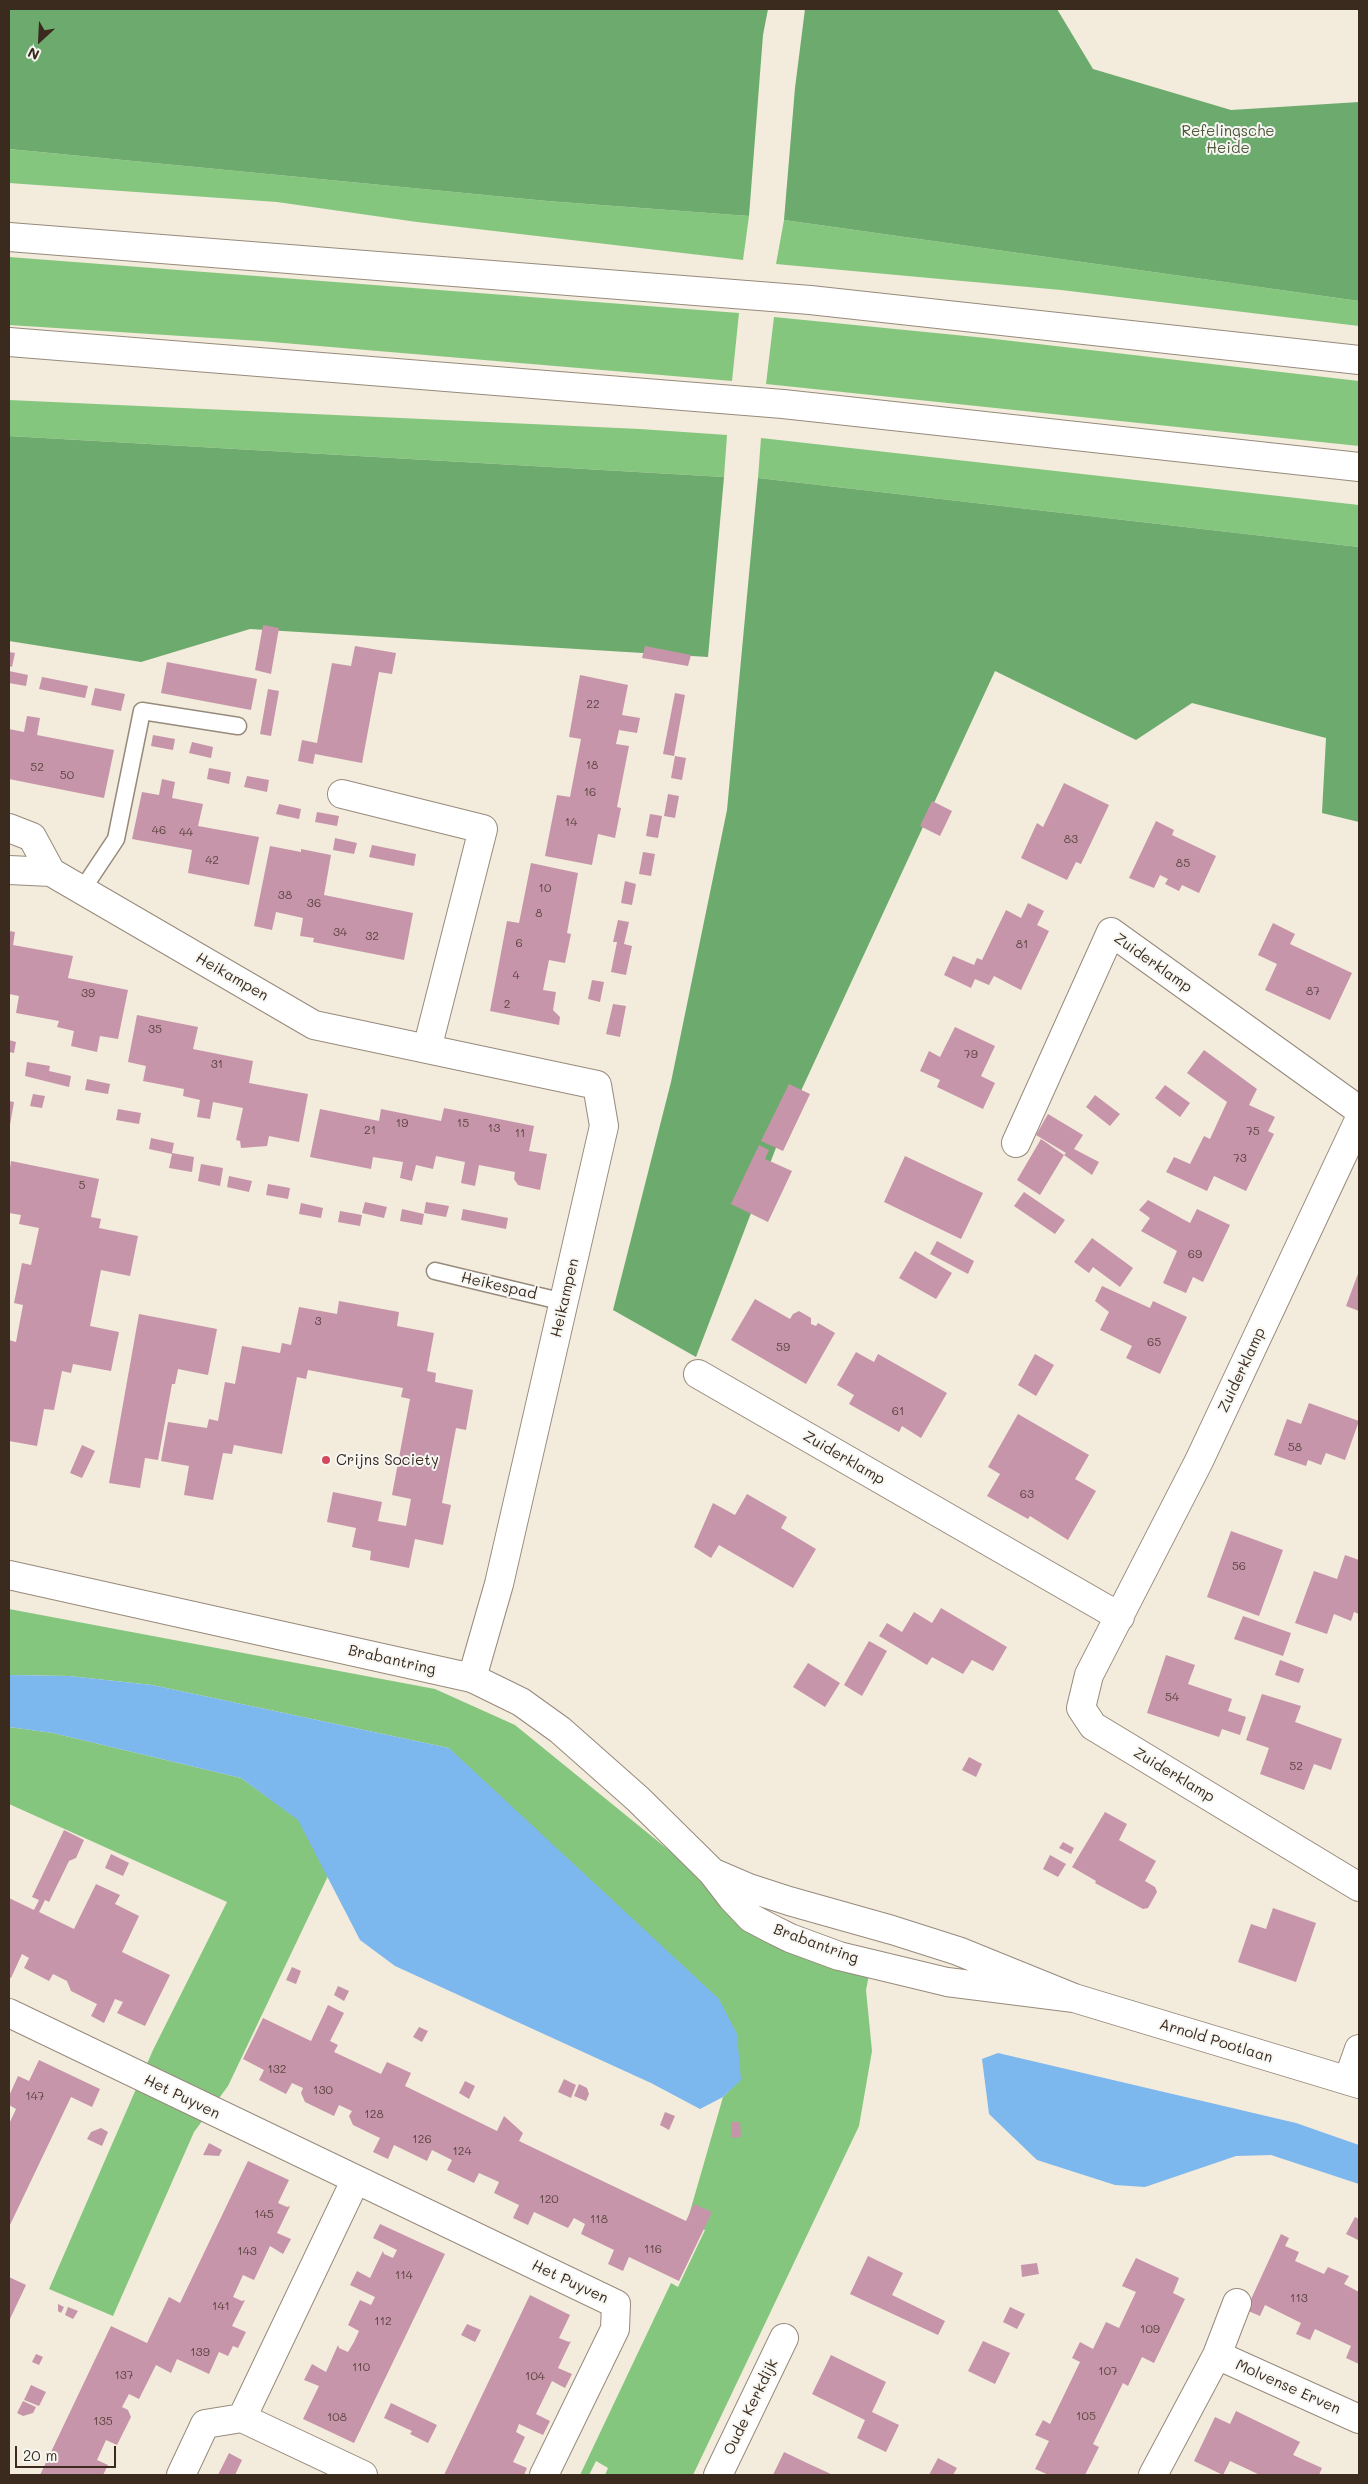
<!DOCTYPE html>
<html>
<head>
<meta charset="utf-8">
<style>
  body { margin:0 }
  #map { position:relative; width:1368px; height:2484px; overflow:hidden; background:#f3ebdb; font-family:Mali,sans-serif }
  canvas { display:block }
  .frame { position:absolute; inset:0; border:10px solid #3b2a1e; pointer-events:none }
  .north { position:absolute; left:15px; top:15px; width:50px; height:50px; -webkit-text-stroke:4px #f6f6f2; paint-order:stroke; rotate:205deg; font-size:14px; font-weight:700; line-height:20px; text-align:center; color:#3b2a1e }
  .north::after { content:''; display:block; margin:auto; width:18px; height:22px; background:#3b2a1e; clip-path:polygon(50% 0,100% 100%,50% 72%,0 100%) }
  .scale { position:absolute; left:15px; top:2446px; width:101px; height:22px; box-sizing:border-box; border:2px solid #3b2a1e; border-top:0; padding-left:6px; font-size:15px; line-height:18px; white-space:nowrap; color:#3b2a1e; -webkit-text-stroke:4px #f6f6f2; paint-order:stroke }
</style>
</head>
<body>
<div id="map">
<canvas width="1368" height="2484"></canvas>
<div class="frame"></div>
<div class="north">N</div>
<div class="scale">20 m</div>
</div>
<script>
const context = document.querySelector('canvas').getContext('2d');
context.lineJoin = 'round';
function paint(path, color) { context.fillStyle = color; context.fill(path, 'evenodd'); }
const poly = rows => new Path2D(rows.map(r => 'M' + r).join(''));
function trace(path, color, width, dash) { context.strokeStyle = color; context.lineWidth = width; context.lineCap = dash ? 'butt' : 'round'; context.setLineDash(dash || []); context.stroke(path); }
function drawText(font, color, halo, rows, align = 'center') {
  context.font = font + ' Mali,sans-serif'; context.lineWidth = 4; context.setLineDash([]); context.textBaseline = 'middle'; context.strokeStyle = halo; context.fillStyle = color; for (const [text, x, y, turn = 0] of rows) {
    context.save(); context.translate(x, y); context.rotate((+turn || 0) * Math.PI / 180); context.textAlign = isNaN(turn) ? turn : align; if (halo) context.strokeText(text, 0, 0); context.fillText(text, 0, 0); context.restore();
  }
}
paint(poly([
  [9,149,547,201,749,216,743,260,417,222,277,202,9,183],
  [784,220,1359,301,1359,326,1061,290,776,264],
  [9,257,739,313,732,381,260,341,9,325],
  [774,317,986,338,1359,381,1359,446,766,384],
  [9,400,640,429,727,435,724,477,9,436],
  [761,438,1359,505,1359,547,758,478],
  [9,1609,435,1689,515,1725,676,1856,743,1926,869,1975,866,1990,872,2051,859,2126,693,2475,605,2475,608,2468,596,2461,589,2475,580,2475,671,2283,678,2287,705,2230,687,2222,723,2097,741,2079,449,1748,152,1685,69,1676,9,1675],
  [9,1727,53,1733,241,1778,299,1820,328,1876,228,2086,194,2132,113,2316,49,2289,153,2050,227,1902,9,1804]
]), '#85c67e');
paint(poly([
  [9,9,768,9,763,35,749,216,547,201,9,149],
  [805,9,1057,9,1093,69,1231,110,1359,102,1359,301,784,220,795,88],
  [9,436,724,477,708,657,250,629,141,662,9,641],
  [758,478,1359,547,1359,822,1322,813,1326,738,1192,703,1136,740,995,671,782,1132,696,1357,613,1310,671,1082,727,810]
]), '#6cab6d');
paint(poly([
  [9,1675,69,1676,152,1685,449,1748,719,1999,737,2034,741,2080,723,2097,700,2109,651,2083,395,1966,360,1940,298,1820,241,1778,53,1733,9,1727],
  [998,2053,1296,2123,1359,2145,1359,2184,1271,2155,1236,2156,1145,2187,1115,2185,1037,2160,989,2114,982,2059]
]), '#7cb7ed');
paint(poly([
  [263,625,279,628,271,674,255,670],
  [355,646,396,653,392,674,379,672,362,763,315,754,313,764,298,761,302,740,317,743,332,663,351,666],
  [645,646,691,655,688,666,642,658],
  [9,652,15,653,12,667,9,666],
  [167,662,257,679,251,710,161,693],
  [9,671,28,675,26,686,9,683],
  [580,675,628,685,622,715,640,718,637,733,619,730,616,744,629,746,617,807,621,808,615,838,598,834,592,865,545,856,557,795,570,797,581,739,569,737],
  [42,677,88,686,85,698,39,689],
  [95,688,125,694,121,711,91,705],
  [268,689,279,691,271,736,260,734],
  [675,693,685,695,674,756,663,754],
  [27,716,40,718,37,735,114,750,104,798,9,779,9,729,24,732],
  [153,735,175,739,173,750,151,746],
  [192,742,213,747,211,758,189,753],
  [675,756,686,758,682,780,671,778],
  [209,768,231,772,229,784,207,779],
  [247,776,269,780,267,792,244,787],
  [162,779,175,782,172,798,203,804,198,826,259,837,249,885,188,873,192,850,132,839,142,792,159,795],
  [1064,783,1109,805,1081,864,1076,862,1067,880,1021,858,1037,823,1043,827],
  [668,794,679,796,675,818,664,816],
  [932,801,952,811,940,836,920,826],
  [279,804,301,809,299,819,276,814],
  [317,812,339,816,337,826,315,822],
  [650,814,662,816,658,838,646,836],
  [1156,821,1174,830,1172,835,1216,856,1199,893,1182,885,1179,891,1165,884,1168,879,1160,875,1154,888,1129,878],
  [335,838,357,843,354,854,333,850],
  [372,845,416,854,414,866,369,857],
  [270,846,301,852,301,849,331,855,324,895,413,913,404,960,313,942,314,938,300,936,303,918,276,912,272,930,254,926],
  [643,852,655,854,651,876,639,874],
  [531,863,578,873,567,933,571,934,565,963,549,960,543,990,556,992,553,1010,560,1017,559,1025,490,1011,507,921,519,923],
  [625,881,636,884,632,905,621,903],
  [1028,903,1044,911,1037,925,1049,931,1021,990,994,976,989,985,975,979,971,988,944,975,953,956,974,965,977,958,982,960,1006,910,1021,918],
  [618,920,629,922,624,944,632,946,626,975,611,972,617,942,613,942],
  [1273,923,1295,934,1290,944,1352,973,1330,1020,1265,990,1277,964,1258,955],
  [9,931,15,932,13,945,73,956,68,978,128,990,118,1039,100,1036,97,1052,71,1046,74,1031,57,1027,59,1021,16,1013,19,996,9,994],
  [592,980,604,982,600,1002,588,999],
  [613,1004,626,1006,620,1037,606,1034],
  [137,1015,198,1027,193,1049,253,1061,249,1083,308,1094,299,1142,269,1136,267,1146,241,1148,240,1141,236,1140,243,1108,213,1102,210,1119,197,1117,200,1100,183,1096,184,1089,143,1081,146,1066,128,1062],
  [955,1027,995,1046,981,1076,995,1083,983,1109,937,1087,940,1080,920,1071,929,1051,940,1057],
  [9,1040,16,1042,14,1053,9,1052],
  [1204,1050,1257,1089,1249,1105,1275,1117,1268,1131,1274,1134,1246,1191,1214,1176,1207,1191,1166,1172,1174,1157,1190,1164,1204,1136,1210,1139,1227,1102,1187,1073],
  [27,1062,50,1066,49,1071,71,1076,69,1087,25,1076],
  [87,1079,110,1084,108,1094,85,1090],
  [789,1084,810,1094,783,1151,761,1141],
  [1165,1085,1190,1103,1180,1117,1155,1098],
  [33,1094,45,1096,42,1108,30,1106],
  [1095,1095,1120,1114,1110,1126,1086,1107],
  [9,1101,14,1102,10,1125,9,1125],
  [444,1108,534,1126,529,1151,547,1154,540,1190,518,1185,514,1179,515,1172,479,1165,475,1186,461,1183,465,1162,436,1156,433,1169,416,1165,412,1181,400,1178,403,1162,373,1157,371,1169,310,1157,320,1109,379,1121,381,1109,441,1121],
  [118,1109,141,1113,139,1124,116,1120],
  [1048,1114,1083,1135,1074,1149,1099,1162,1092,1175,1064,1155,1040,1195,1017,1180,1041,1139,1064,1155,1066,1153,1036,1135],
  [151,1138,174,1143,172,1153,194,1157,192,1172,169,1168,172,1154,149,1149],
  [759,1145,769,1150,765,1159,792,1171,768,1222,731,1204],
  [905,1156,983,1193,961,1239,884,1202],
  [11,1161,99,1179,91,1217,101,1219,99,1228,138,1236,130,1276,101,1270,90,1326,119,1332,111,1371,73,1364,71,1373,62,1371,54,1410,44,1409,37,1446,9,1441,9,1340,16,1342,23,1305,14,1303,22,1263,31,1265,39,1228,19,1224,21,1215,9,1213,9,1174],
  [201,1164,223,1168,220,1186,198,1181],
  [229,1176,252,1181,249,1192,227,1187],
  [268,1184,290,1188,288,1199,266,1195],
  [1024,1192,1065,1220,1055,1234,1014,1206],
  [1148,1200,1190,1223,1197,1209,1230,1225,1203,1282,1193,1277,1186,1293,1163,1283,1177,1251,1141,1231,1150,1218,1139,1210],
  [365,1202,387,1207,384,1218,362,1213],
  [426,1202,449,1206,446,1217,424,1213],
  [301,1203,323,1208,321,1218,299,1214],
  [402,1209,424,1214,422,1225,400,1221],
  [463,1209,508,1218,506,1229,461,1220],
  [340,1211,362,1215,360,1226,338,1222],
  [1092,1238,1133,1268,1120,1287,1093,1267,1089,1273,1074,1262],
  [937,1241,974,1261,968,1274,930,1254],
  [915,1251,952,1273,936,1299,899,1278],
  [1359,1271,1359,1311,1346,1306],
  [1102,1286,1150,1308,1153,1301,1187,1317,1160,1374,1126,1358,1132,1346,1100,1330,1109,1312,1095,1301],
  [755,1299,790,1319,793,1314,799,1311,811,1318,811,1324,816,1326,818,1323,835,1333,806,1384,731,1340],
  [339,1301,399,1312,397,1326,434,1333,427,1371,436,1373,435,1382,473,1390,466,1430,456,1428,442,1503,451,1505,443,1545,415,1539,409,1568,370,1560,371,1551,352,1547,356,1528,327,1522,333,1492,382,1502,378,1521,406,1526,411,1499,392,1495,410,1399,401,1397,403,1388,308,1370,306,1379,297,1377,282,1454,234,1445,232,1454,223,1453,213,1500,184,1495,189,1466,161,1461,168,1422,207,1428,209,1419,218,1421,225,1382,235,1384,242,1346,280,1353,282,1343,291,1345,299,1307,337,1314],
  [139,1314,217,1329,208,1375,178,1369,175,1384,172,1384,158,1460,145,1458,140,1488,109,1483],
  [856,1352,874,1362,878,1354,947,1393,921,1438,902,1426,899,1432,849,1404,854,1395,837,1385],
  [1035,1354,1054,1365,1036,1396,1018,1385],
  [1309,1403,1359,1421,1345,1460,1326,1453,1321,1465,1308,1460,1306,1466,1274,1455,1287,1419,1301,1424],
  [1018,1414,1089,1455,1075,1479,1096,1491,1068,1540,1030,1516,1028,1519,987,1496,1000,1474,988,1467],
  [82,1445,95,1451,82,1478,70,1473],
  [747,1494,787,1517,781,1528,816,1549,793,1588,719,1545,711,1558,694,1547,713,1503,735,1515],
  [1231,1531,1283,1550,1259,1616,1207,1597],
  [1345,1555,1359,1560,1359,1614,1354,1612,1351,1621,1334,1614,1327,1634,1295,1623,1314,1571,1337,1579],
  [941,1608,1007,1647,993,1671,972,1660,963,1674,932,1657,927,1665,879,1636,887,1623,902,1632,914,1612,932,1623],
  [1243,1616,1291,1633,1283,1656,1234,1639],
  [869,1641,887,1651,862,1696,844,1685],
  [1166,1655,1195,1665,1188,1684,1232,1699,1228,1711,1246,1717,1240,1735,1222,1729,1219,1737,1147,1713],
  [1280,1660,1304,1669,1299,1683,1275,1675],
  [808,1663,840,1683,825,1707,793,1687],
  [1262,1694,1301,1706,1295,1722,1342,1739,1331,1770,1314,1764,1304,1790,1260,1774,1269,1748,1246,1740],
  [969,1757,982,1764,976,1777,962,1770],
  [1105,1812,1127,1824,1119,1840,1156,1861,1145,1881,1155,1887,1157,1892,1148,1908,1143,1909,1095,1883,1096,1881,1072,1867],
  [64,1830,84,1840,76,1858,69,1861,49,1902,45,1900,39,1912,74,1929,96,1884,120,1895,115,1904,139,1916,122,1952,170,1975,145,2026,117,2013,123,2002,115,1999,104,2023,91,2016,97,2004,71,1991,67,1981,53,1974,49,1981,24,1968,29,1958,22,1954,11,1978,9,1977,9,1898,34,1910,39,1900,32,1897],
  [1063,1842,1074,1848,1071,1854,1059,1848],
  [111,1854,129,1863,123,1876,105,1868],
  [1050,1855,1066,1864,1058,1877,1043,1869],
  [1273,1908,1316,1923,1296,1982,1238,1962,1251,1924,1266,1929],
  [292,1967,301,1971,296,1984,286,1980],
  [338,1986,349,1991,344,2001,334,1995],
  [328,2005,344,2013,330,2041,338,2045,334,2052,381,2074,387,2062,411,2073,405,2086,497,2131,504,2116,523,2133,519,2141,686,2221,694,2204,712,2212,679,2281,629,2257,623,2271,608,2264,614,2250,581,2234,585,2224,574,2218,568,2228,534,2212,528,2225,513,2218,519,2205,494,2193,499,2182,479,2173,474,2183,447,2170,452,2160,432,2150,427,2161,394,2145,388,2159,373,2152,380,2138,353,2125,349,2116,352,2111,339,2105,334,2116,305,2102,301,2093,303,2088,292,2083,286,2094,259,2080,264,2070,243,2059,263,2018,311,2041],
  [419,2027,428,2031,422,2042,413,2037],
  [39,2060,100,2089,92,2107,71,2097,9,2227,9,2124,16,2109,9,2105,9,2096,18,2076,29,2081],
  [564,2079,576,2085,571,2098,558,2092],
  [465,2081,475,2086,469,2099,459,2093],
  [579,2084,587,2088,589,2094,586,2101,574,2096],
  [665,2112,675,2116,669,2130,660,2125],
  [731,2122,740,2122,741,2137,731,2138],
  [101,2128,108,2132,102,2146,87,2139,91,2132],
  [209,2143,222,2150,219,2156,203,2155],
  [248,2161,289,2180,278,2203,287,2207,290,2206,277,2233,291,2239,283,2254,270,2246,254,2280,243,2275,233,2297,242,2301,245,2300,232,2326,246,2332,238,2348,233,2346,228,2356,219,2352,209,2374,177,2359,171,2373,156,2365,139,2399,129,2394,122,2407,128,2410,131,2417,117,2445,106,2440,97,2460,108,2465,103,2475,40,2475,111,2326,147,2343,169,2297,180,2303],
  [1355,2217,1359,2219,1358,2240,1346,2234],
  [380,2224,445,2254,354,2443,303,2419,319,2386,304,2380,312,2364,326,2372,338,2345,339,2348,348,2352,354,2342,359,2331,348,2325,360,2300,371,2305,375,2297,350,2285,357,2271,370,2278,383,2251,384,2254,393,2258,397,2250,373,2238],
  [1281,2234,1289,2238,1285,2246,1299,2252,1295,2261,1324,2274,1328,2267,1349,2276,1344,2284,1359,2292,1359,2364,1346,2358,1351,2346,1315,2329,1310,2340,1296,2334,1301,2323,1265,2305,1260,2316,1246,2310],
  [868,2256,903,2273,892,2295,945,2321,938,2335,850,2294],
  [1136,2258,1179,2278,1173,2293,1185,2299,1154,2363,1142,2357,1128,2386,1123,2383,1093,2444,1099,2447,1085,2475,1049,2475,1035,2469,1049,2441,1035,2435,1043,2420,1050,2424,1066,2391,1080,2362,1072,2358,1080,2342,1093,2349,1106,2322,1119,2328,1136,2292,1122,2286],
  [1037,2263,1039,2274,1022,2277,1021,2265],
  [9,2277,26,2285,9,2321],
  [530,2295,570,2315,559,2338,569,2342,571,2341,558,2368,572,2374,565,2388,552,2381,536,2414,550,2421,543,2435,519,2424,516,2432,525,2437,513,2462,527,2468,524,2475,444,2475],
  [58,2304,64,2307,61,2313,58,2311],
  [68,2307,78,2311,73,2319,65,2315],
  [1010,2307,1025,2314,1017,2329,1003,2322],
  [467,2324,481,2330,475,2342,461,2335],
  [983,2341,1010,2353,995,2384,968,2371],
  [36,2354,43,2357,39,2365,32,2362],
  [831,2355,886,2382,872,2412,899,2425,886,2452,857,2438,865,2420,812,2394],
  [31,2385,46,2392,39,2406,24,2400],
  [23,2401,36,2407,33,2413,23,2416,17,2413],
  [391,2403,437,2425,428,2443,410,2434,412,2431,384,2418],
  [1236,2411,1300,2442,1293,2455,1322,2468,1319,2475,1260,2475,1230,2461,1223,2475,1194,2461,1215,2417,1230,2424],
  [784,2452,807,2463,833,2475,773,2475],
  [229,2453,242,2460,235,2475,218,2475],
  [938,2458,957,2468,953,2475,929,2475]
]), '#c695aa');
const lane = poly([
  [82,890,116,839,142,711,238,726],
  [435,1271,564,1302]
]);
const street = poly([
  [342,794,483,829,427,1049],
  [9,828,32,837,51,872],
  [9,870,51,872,314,1025,597,1085,604,1126,499,1584,472,1678],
  [1359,1120,1199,1461,1089,1675,1081,1708,1093,1726,1359,1887],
  [1016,1143,1111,932,1359,1110],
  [698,1374,1120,1617],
  [9,2013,616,2304,615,2329,544,2475],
  [1348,2080,1359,2049],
  [1237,2303,1217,2355,1359,2419],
  [242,2418,363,2475],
  [181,2475,205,2424,242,2418,355,2181],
  [718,2475,784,2338],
  [1153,2475,1217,2355]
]);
const secondary = poly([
  [9,1575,472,1678,521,1702,560,1730,638,1799,712,1872,732,1898,751,1918,770,1928,790,1938,839,1956,914,1974,947,1982,1074,1998],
  [714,1873,749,1888,789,1901,892,1930,958,1951,1074,1998,1359,2084]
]);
const highway = poly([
  [9,237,810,300,1359,360],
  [9,342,783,404,1359,467]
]);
trace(lane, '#978a7c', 19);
trace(street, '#978a7c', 30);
trace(secondary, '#978a7c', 30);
trace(highway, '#978a7c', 30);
trace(lane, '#fff', 16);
trace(street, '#fff', 28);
trace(secondary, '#fff', 28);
trace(highway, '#fff', 28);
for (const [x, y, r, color] of [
  [326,1460,5,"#d1495b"]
]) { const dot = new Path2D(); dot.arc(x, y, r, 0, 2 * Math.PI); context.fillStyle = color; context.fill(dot); trace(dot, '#f6f6f2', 2); }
drawText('12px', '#5e4541', null, [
  ["22",593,704],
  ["18",592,765],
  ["52",37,767],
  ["50",67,775],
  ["16",590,792],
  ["14",571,822],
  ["46",159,830],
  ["44",186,832],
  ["83",1071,839],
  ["42",212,860],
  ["85",1183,863],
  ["10",545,888],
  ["38",285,895],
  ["36",314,903],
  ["8",539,913],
  ["34",340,932],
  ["32",372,936],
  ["6",519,943],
  ["81",1022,944],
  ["4",516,975],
  ["87",1313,991],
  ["39",88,993],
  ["2",507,1004],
  ["35",155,1029],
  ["79",971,1054],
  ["31",217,1064],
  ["19",402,1123],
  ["15",463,1123],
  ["13",494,1128],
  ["21",370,1130],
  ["75",1253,1131],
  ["11",520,1133],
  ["73",1240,1158],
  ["5",82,1185],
  ["69",1195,1254],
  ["3",318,1321],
  ["65",1154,1342],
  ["59",783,1347],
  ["61",898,1411],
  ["58",1295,1447],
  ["63",1027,1494],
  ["56",1239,1566],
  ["54",1172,1697],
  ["52",1296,1766],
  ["132",277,2069],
  ["130",323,2090],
  ["147",35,2096],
  ["128",374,2114],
  ["126",422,2139],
  ["124",462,2151],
  ["120",549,2199],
  ["145",264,2214],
  ["118",599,2219],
  ["116",653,2249],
  ["143",247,2251],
  ["114",404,2275],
  ["113",1299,2298],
  ["141",221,2306],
  ["112",383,2321],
  ["109",1150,2329],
  ["139",200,2352],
  ["110",361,2367],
  ["107",1108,2371],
  ["137",124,2375],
  ["104",535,2376],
  ["105",1086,2416],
  ["108",337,2417],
  ["135",103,2421]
]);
drawText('15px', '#51593b', '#f6f6f2', [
  ["Refelingsche",1228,131],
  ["Heide",1228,148]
]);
drawText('15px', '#3b2a1e', '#f6f6f2', [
  ["Zuiderklamp",1153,963,35],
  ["Heikampen",232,977,30],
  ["Heikespad",499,1286,13],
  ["Heikampen",565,1298,-77],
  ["Zuiderklamp",1242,1370,-65],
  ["Zuiderklamp",844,1458,30],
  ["Brabantring",392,1660,13],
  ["Zuiderklamp",1174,1775,31],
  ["Brabantring",816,1944,20],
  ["Arnold Pootlaan",1216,2041,17],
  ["Het Puyven",182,2097,26],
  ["Het Puyven",570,2282,25],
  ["Molvense Erven",1288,2387,24],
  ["Oude Kerkdijk",751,2407,-64]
]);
drawText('15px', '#3b2a1e', '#f6f6f2', [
  ["Crijns Society",336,1460]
], 'left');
</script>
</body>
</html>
